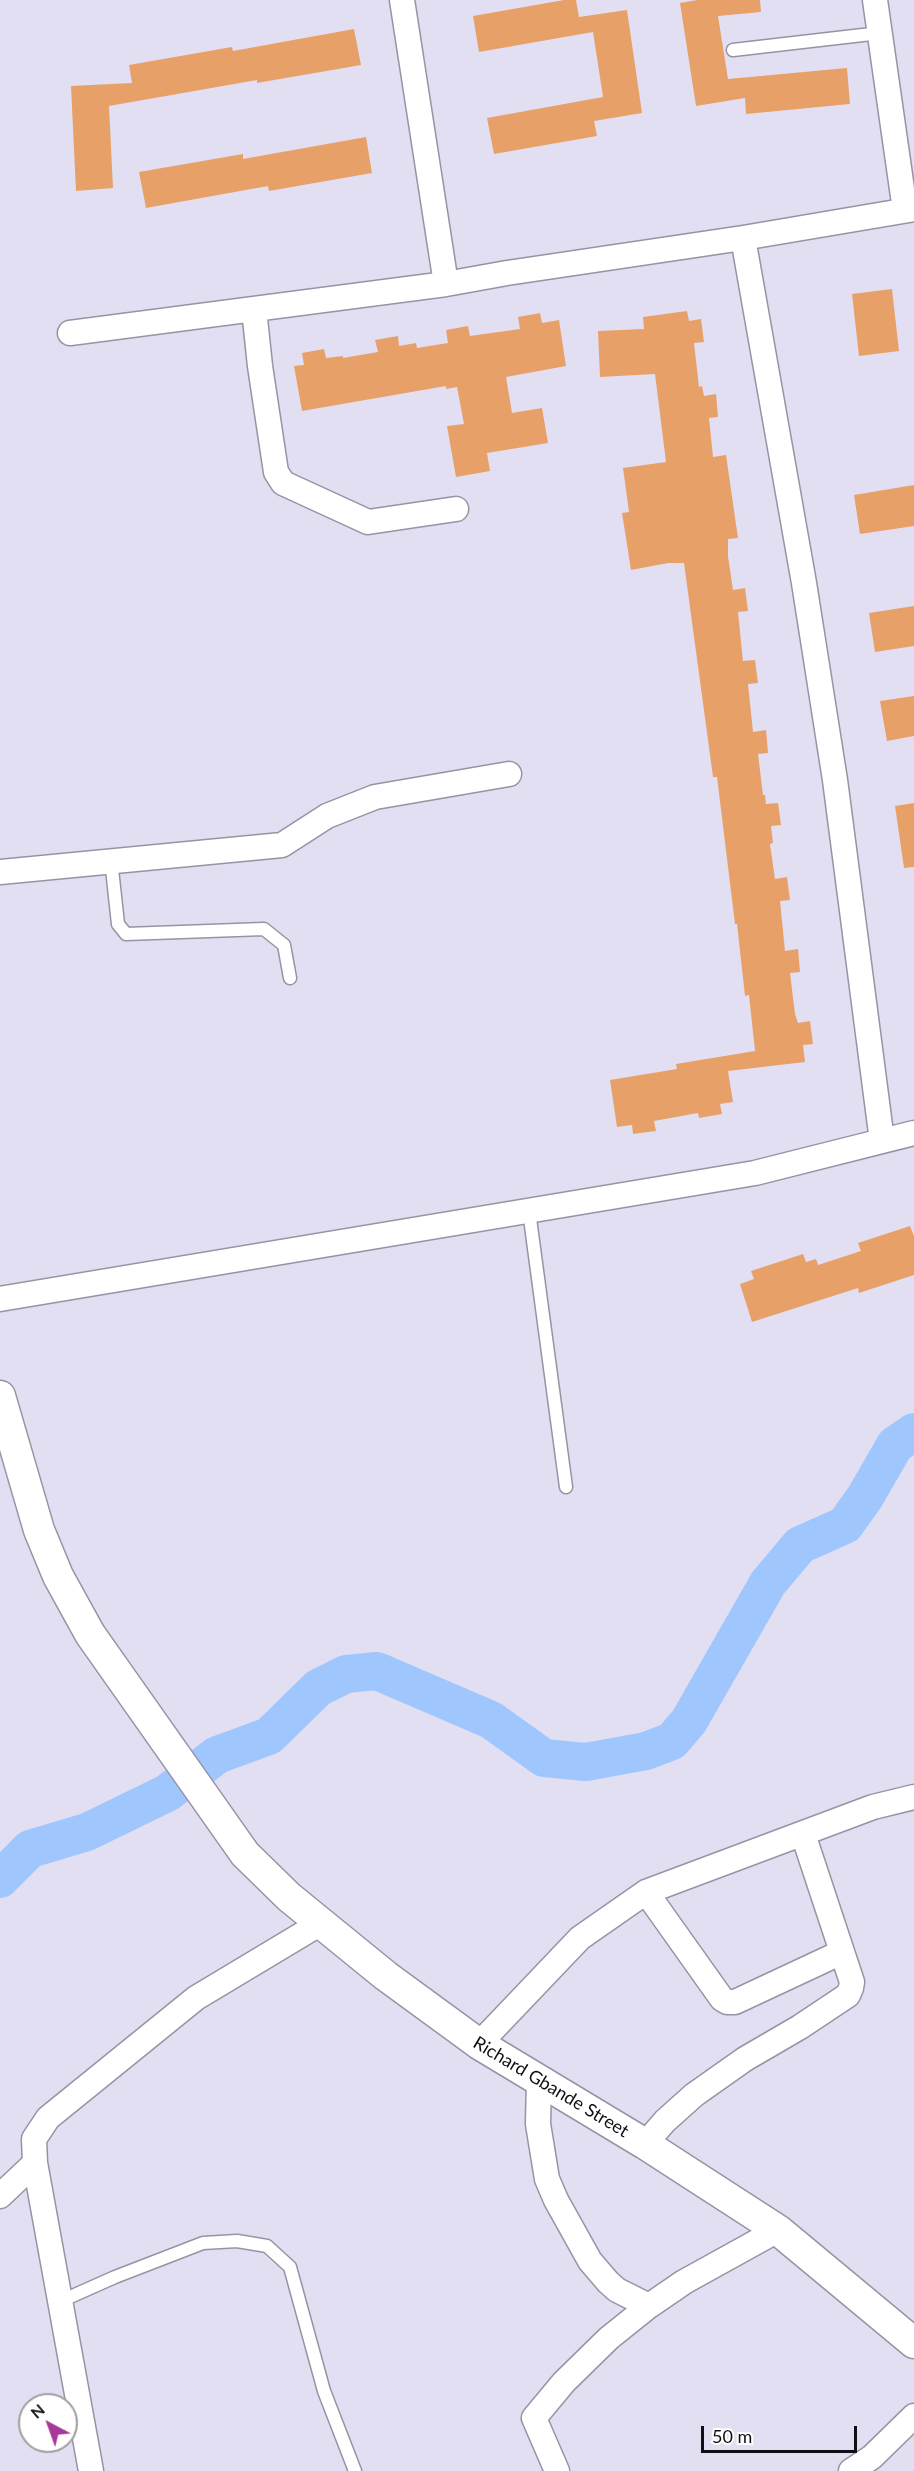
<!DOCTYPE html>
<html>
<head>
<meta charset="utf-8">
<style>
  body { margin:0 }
  #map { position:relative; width:914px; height:2471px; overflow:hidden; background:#e3dff2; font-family:Lato,sans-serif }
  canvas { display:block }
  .north { position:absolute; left:18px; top:2393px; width:60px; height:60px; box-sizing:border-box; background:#fff; border:2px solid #9f9fa1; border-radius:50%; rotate:319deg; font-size:16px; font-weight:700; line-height:24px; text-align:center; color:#100f15 }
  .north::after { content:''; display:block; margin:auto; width:21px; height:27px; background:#a53898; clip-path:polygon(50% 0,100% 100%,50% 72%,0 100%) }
  .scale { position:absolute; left:701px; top:2426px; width:156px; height:27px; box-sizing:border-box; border:3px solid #100f15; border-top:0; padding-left:8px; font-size:18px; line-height:21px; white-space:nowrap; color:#100f15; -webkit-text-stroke:4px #fff; paint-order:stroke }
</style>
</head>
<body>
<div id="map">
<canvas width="914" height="2471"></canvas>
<div class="north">N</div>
<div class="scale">50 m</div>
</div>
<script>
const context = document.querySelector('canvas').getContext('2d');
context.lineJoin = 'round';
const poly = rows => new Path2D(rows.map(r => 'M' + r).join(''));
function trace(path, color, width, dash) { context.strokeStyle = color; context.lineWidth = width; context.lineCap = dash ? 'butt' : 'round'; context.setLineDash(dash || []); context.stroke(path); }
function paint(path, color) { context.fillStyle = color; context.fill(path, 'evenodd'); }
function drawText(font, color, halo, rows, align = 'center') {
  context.font = font + ' Lato,sans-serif'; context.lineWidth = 6; context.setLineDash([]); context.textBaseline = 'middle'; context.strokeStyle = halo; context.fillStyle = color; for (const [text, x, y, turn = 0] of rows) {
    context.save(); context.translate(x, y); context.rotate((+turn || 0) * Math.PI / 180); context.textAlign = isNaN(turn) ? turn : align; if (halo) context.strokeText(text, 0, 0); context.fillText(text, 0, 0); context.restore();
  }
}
trace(poly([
  [0,1879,30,1849,87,1832,167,1793,217,1755,269,1736,318,1688,346,1674,377,1671,491,1720,544,1758,586,1762,646,1751,672,1741,689,1721,768,1583,800,1545,845,1525,865,1497,895,1445,914,1432]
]), '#9fc7fe', 38);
paint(poly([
  [564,0,576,0,579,17,627,10,642,113,594,121,597,136,494,154,487,118,603,97,593,32,479,52,473,16],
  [697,0,760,0,761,12,718,16,728,79,847,68,850,104,746,114,745,98,696,106,680,3],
  [354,29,361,65,257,83,257,80,109,106,113,188,76,191,71,86,132,83,129,65,232,47,233,51],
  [366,137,372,173,269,191,268,186,146,208,139,172,243,154,243,159],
  [892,289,899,351,859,356,852,294],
  [687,311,689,321,701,319,704,342,694,343,699,387,702,386,704,396,716,394,718,417,709,418,713,457,726,455,738,538,728,539,728,556,733,590,745,588,748,611,738,612,743,661,755,660,758,683,748,684,753,732,766,730,768,753,758,754,763,795,765,795,766,804,778,803,781,825,771,826,773,843,770,844,775,879,787,877,790,900,780,901,785,951,798,949,800,972,790,973,795,1014,798,1023,810,1021,813,1044,803,1045,805,1062,728,1071,733,1102,720,1104,722,1114,699,1118,698,1113,654,1121,656,1131,633,1134,632,1125,617,1127,610,1080,677,1069,676,1064,755,1051,749,995,745,996,737,924,735,924,717,777,713,777,684,563,668,563,631,570,622,513,629,512,623,468,666,462,655,374,600,377,598,331,644,329,643,317],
  [540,313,542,323,559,320,566,366,506,377,512,413,542,408,548,443,487,453,490,471,456,477,447,426,464,424,457,387,446,389,446,386,302,411,294,366,304,365,302,353,324,349,326,358,343,356,343,358,378,352,375,340,398,336,399,346,416,343,417,348,448,343,446,330,468,326,470,336,520,329,518,317],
  [914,485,914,526,860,534,854,495],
  [914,606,914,646,875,652,869,613],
  [914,696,914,736,887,741,880,701],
  [914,803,914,867,904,868,895,806],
  [910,1226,914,1236,914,1275,859,1293,858,1288,752,1322,740,1284,754,1279,751,1271,803,1254,806,1262,816,1259,818,1265,861,1251,858,1243]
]), '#e8a069');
const service = poly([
  [733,50,880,33],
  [111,860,118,924,126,934,264,929,284,945,290,978],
  [529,1211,566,1487],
  [61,2301,115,2277,203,2243,237,2241,267,2246,290,2267,324,2391,355,2471]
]);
const minor = poly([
  [402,0,446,284],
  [875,0,905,210],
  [743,238,804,583,835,780,882,1141],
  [70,333,254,309],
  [456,509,368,522,283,483,276,472,260,366,254,309,446,284,507,273,743,238,914,209],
  [0,872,282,845,327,816,375,797,509,774],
  [0,1299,755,1173,914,1133],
  [646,1892,722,1999,727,2002,735,2002,842,1952],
  [479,2044,580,1938,646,1892,873,1807,914,1797],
  [539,2079,538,2124,547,2179,556,2200,590,2261,608,2282,617,2290,649,2306],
  [645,2144,665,2121,694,2095,745,2059,800,2027,848,1995,851,1988,852,1982,803,1834],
  [0,2196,35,2163],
  [91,2471,35,2163,34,2139,48,2118,196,1998,321,1923],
  [557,2471,534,2418,564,2382,609,2338,649,2306,684,2282,778,2230],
  [851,2471,872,2457,914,2416]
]);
const tertiary = poly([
  [0,1396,39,1530,58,1576,90,1634,245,1854,289,1897,386,1976,479,2044,645,2144,778,2230,914,2343]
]);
trace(service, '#9793a4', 15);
trace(minor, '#9793a4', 27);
trace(tertiary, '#9793a4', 33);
trace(service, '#fff', 12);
trace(minor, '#fff', 24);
trace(tertiary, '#fff', 30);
drawText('18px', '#100f15', '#fff', [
  ["Richard Gbande Street",551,2087,31]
]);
</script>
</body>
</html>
